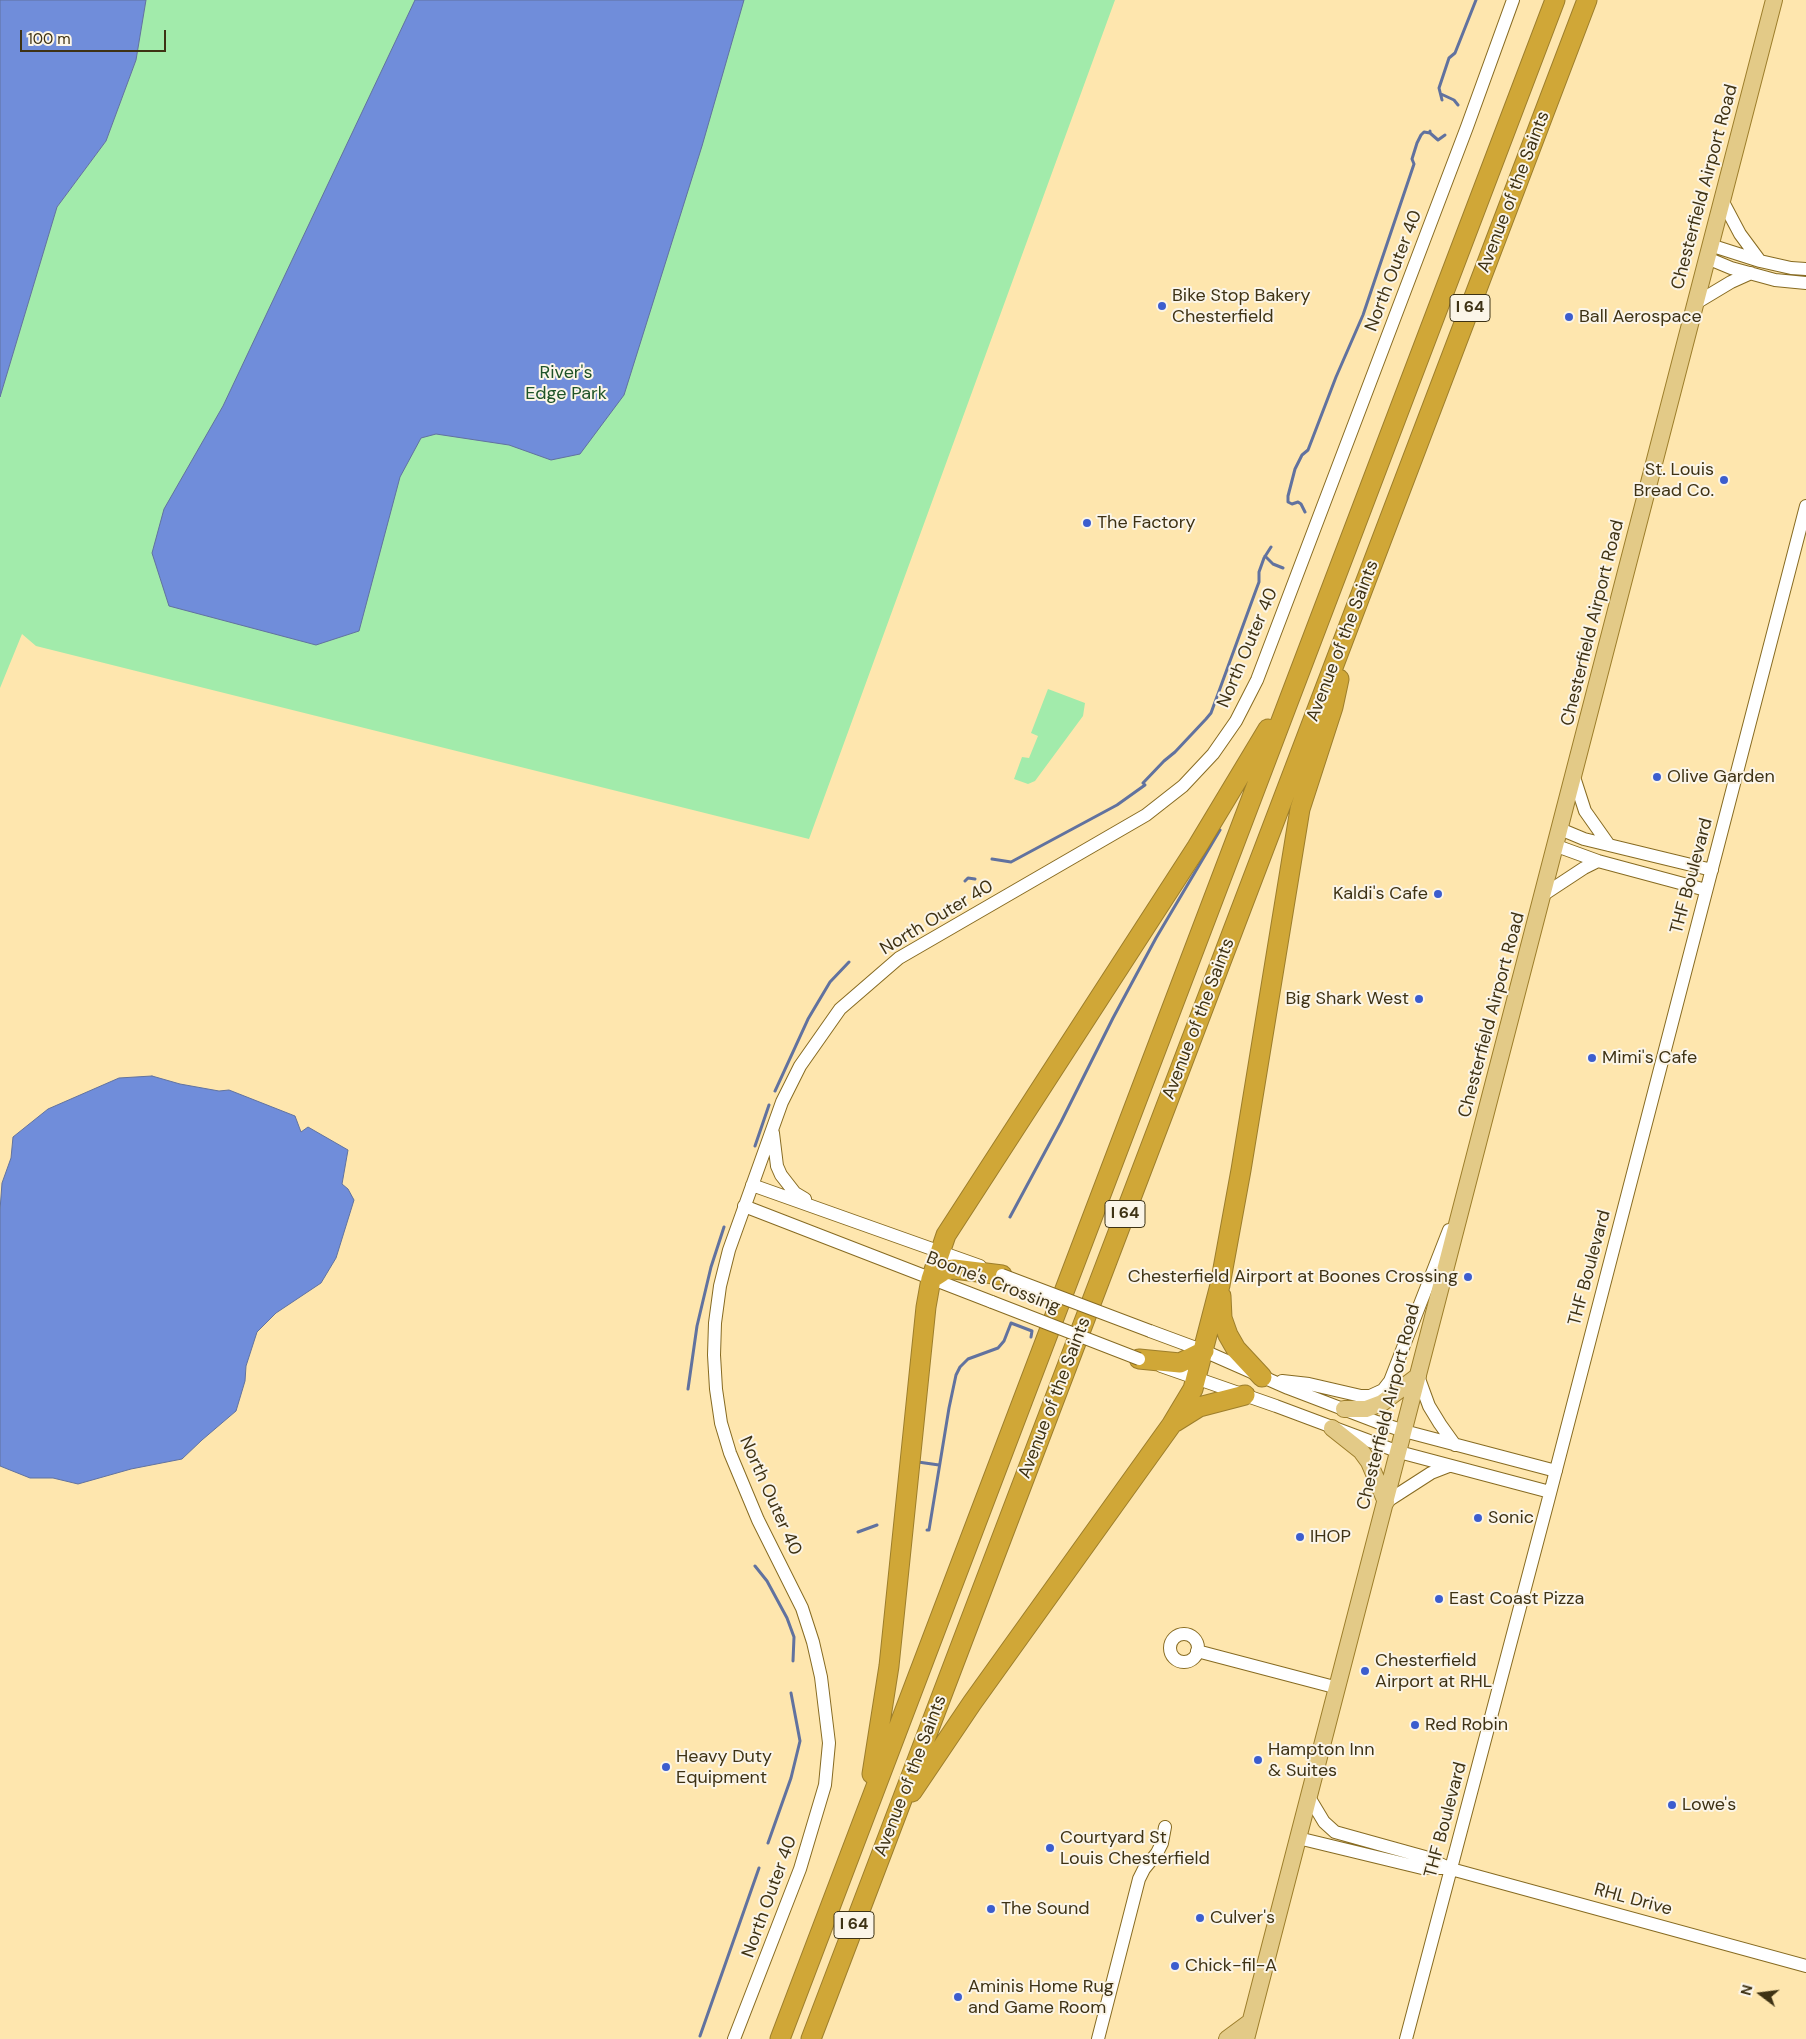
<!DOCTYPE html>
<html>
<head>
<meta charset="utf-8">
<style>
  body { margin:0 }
  #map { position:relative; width:1806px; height:2039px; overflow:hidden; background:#fee6ae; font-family:"DM Sans",sans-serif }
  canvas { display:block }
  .north { position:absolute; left:1736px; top:1969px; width:50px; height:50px; -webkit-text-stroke:4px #fbf5e8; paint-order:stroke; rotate:285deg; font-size:14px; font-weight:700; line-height:20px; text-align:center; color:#3e3214 }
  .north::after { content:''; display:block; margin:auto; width:18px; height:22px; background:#3e3214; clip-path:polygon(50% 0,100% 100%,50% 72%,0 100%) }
  .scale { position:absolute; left:20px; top:30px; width:146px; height:22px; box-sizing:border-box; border:2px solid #3e3214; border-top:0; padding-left:6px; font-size:15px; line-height:18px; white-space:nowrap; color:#3e3214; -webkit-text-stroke:4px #fbf5e8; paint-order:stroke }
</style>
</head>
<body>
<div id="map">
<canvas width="1806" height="2039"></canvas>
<div class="north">N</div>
<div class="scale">100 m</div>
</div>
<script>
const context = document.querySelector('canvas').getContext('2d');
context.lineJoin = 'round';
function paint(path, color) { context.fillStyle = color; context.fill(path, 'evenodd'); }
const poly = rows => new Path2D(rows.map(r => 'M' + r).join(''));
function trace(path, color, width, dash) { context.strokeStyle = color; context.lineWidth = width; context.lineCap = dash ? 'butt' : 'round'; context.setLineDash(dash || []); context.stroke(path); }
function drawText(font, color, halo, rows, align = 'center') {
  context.font = font + ' "DM Sans",sans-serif'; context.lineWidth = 4; context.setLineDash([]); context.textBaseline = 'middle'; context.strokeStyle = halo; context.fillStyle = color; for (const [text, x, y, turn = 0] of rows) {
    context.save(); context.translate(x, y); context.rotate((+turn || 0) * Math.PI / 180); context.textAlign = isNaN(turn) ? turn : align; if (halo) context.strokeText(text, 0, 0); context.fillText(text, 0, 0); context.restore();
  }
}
paint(poly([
  [146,0,1115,0,809,839,36,646,22,634,0,688,0,397,57,207,106,141,136,60],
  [1048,689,1085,703,1083,716,1035,781,1028,784,1014,779,1022,757,1029,758,1038,736,1031,733]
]), '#a2ebab');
const water = poly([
  [0,0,146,0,136,60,106,141,57,207,0,397,0,0],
  [415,0,744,0,702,146,624,395,580,454,551,460,509,445,436,434,421,438,400,477,359,631,316,645,169,606,152,553,164,509,223,406,415,0],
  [152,1076,180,1084,219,1091,229,1090,295,1116,301,1132,308,1127,348,1150,342,1184,348,1189,354,1200,336,1258,321,1283,276,1313,257,1332,246,1366,245,1381,236,1411,202,1440,182,1459,131,1469,78,1484,53,1478,30,1478,0,1466,0,1210,2,1183,11,1158,13,1137,48,1109,119,1078,152,1076]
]);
paint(water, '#708dda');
trace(water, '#61729f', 1);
trace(poly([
  [1441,94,1454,100,1458,105],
  [1442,100,1439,88,1449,58,1455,53,1476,0],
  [1430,133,1438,140,1445,135],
  [1305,512,1301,504,1298,502,1292,504,1288,502,1288,496,1295,469,1302,455,1308,450,1336,377,1363,315,1414,164,1412,159,1417,143,1421,135,1424,132,1430,133,1430,131],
  [1265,556,1273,564,1283,568],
  [992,859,1011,862,1117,805,1145,785,1143,783,1164,761,1175,752,1206,719,1211,713,1256,590,1259,582,1259,572,1264,558,1271,547],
  [965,881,968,878,975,879],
  [775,1091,808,1019,830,982,849,962],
  [755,1146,769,1105],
  [1010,1217,1061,1122,1113,1018,1156,938,1220,830],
  [688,1389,697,1326,711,1267,724,1227],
  [918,1462,939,1465],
  [927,1530,929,1530,949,1408,956,1375,960,1367,968,1359,998,1348,1004,1341,1011,1323,1032,1331,1031,1337],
  [858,1532,877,1525],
  [755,1566,767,1581,787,1618,794,1637,793,1661],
  [768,1843,791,1778,800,1741,791,1693],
  [700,2036,759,1868]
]), '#61729f', 3);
const minor = poly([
  [1722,200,1740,234,1760,261],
  [1710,245,1760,261,1791,268,1806,269],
  [1707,258,1731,268,1775,280,1806,283],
  [1696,303,1731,282,1751,273],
  [1574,777,1585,811,1609,845],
  [1560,829,1584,839,1712,870],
  [1554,845,1598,861,1706,890],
  [1543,895,1584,868,1598,861],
  [773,1133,777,1166,781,1175,795,1193,805,1199],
  [752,1185,980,1266],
  [744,1206,992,1302],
  [1150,1331,1204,1351,1288,1388,1377,1422,1404,1431,1556,1471],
  [1161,1366,1276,1406,1399,1452,1550,1492],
  [1418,1376,1429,1406,1440,1424,1455,1445],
  [1282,1381,1309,1384,1361,1396,1370,1396,1383,1390,1390,1381,1449,1230],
  [1386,1502,1431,1473,1449,1466],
  '1170 1648a14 14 0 1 1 28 0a14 14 0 1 1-28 0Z',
  [1197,1651,1338,1688],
  [1309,1797,1324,1822,1335,1832,1425,1857,1451,1869,1806,1966],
  [1298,1838,1422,1868,1446,1868],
  [734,2039,800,1869,825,1785,829,1743,821,1677,813,1642,802,1608,758,1520,730,1453,721,1423,716,1389,714,1355,715,1323,720,1286,729,1250,782,1102,800,1066,840,1009,899,958,1146,815,1183,786,1213,754,1236,721,1257,680,1467,127,1513,0],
  [1098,2039,1139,1879,1144,1869,1157,1853,1162,1843,1165,1827],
  [1406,2039,1548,1501,1806,506]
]);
const major = poly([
  [1344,1409,1366,1409,1382,1403,1418,1376],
  [1332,1428,1361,1451,1369,1462,1386,1502],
  [1227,2039,1250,2022],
  [1246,2039,1774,0]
]);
const highway = poly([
  [931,1279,945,1270,954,1269,1002,1275],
  [1221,1296,1222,1318,1228,1335,1236,1349,1262,1377],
  [1139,1359,1180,1363,1204,1351],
  [1175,1422,1199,1407,1245,1395],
  [872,1774,889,1666,926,1307,931,1279,946,1235,1197,847,1268,729],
  [912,1792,972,1703,1172,1424,1193,1389,1220,1285,1241,1170,1300,809,1333,707,1339,679],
  [780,2039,1555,0],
  [811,2039,1587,0]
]);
trace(minor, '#876b22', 14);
trace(major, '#9d7e2b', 18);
trace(highway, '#9d7e2b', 21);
trace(minor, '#fff', 12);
trace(major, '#e3ca87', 16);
trace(highway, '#d0a737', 19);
const minorBridge = poly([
  [1002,1275,1150,1331],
  [992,1302,1139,1359]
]);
trace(minorBridge, '#876b22', 14, []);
trace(minorBridge, '#fff', 12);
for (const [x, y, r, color] of [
  [1162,306,5,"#3c5dce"],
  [1569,317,5,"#3c5dce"],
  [1724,480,5,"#3c5dce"],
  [1087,523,5,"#3c5dce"],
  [1657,777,5,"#3c5dce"],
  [1438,894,5,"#3c5dce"],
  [1419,999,5,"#3c5dce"],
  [1592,1058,5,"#3c5dce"],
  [1468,1277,5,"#3c5dce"],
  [1478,1518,5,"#3c5dce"],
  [1300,1537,5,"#3c5dce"],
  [1439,1599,5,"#3c5dce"],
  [1365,1671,5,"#3c5dce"],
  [1415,1725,5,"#3c5dce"],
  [1258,1760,5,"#3c5dce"],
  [666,1767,5,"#3c5dce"],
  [1672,1805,5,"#3c5dce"],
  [1050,1848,5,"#3c5dce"],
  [991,1909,5,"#3c5dce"],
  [1200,1918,5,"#3c5dce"],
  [1175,1966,5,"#3c5dce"],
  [958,1997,5,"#3c5dce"]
]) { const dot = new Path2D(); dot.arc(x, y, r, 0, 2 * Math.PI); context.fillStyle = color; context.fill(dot); trace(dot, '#fbf5e8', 2); }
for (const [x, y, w] of [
  [1470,308,40],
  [1125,1214,40],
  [854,1925,40]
]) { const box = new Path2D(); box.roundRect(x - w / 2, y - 13.5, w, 27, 4); context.fillStyle = '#fbf5e8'; context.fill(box); trace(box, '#3e3214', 1); }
drawText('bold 16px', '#3e3214', null, [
  ["I 64",1470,308],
  ["I 64",1125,1214],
  ["I 64",854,1925]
]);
drawText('18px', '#3e3214', '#fbf5e8', [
  ["Chesterfield Airport Road",1705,187,-75],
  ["Avenue of the Saints",1514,192,-69],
  ["North Outer 40",1394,271,-69],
  ["Chesterfield Airport Road",1593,623,-76],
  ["Avenue of the Saints",1343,641,-69],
  ["North Outer 40",1248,648,-67],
  ["THF Boulevard",1692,876,-75],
  ["North Outer 40",937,918,-31],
  ["Chesterfield Airport Road",1492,1015,-75],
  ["Avenue of the Saints",1199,1019,-69],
  ["THF Boulevard",1590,1268,-75],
  ["Boone's Crossing",993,1283,21],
  ["Avenue of the Saints",1055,1398,-69],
  ["Chesterfield Airport Road",1389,1407,-76],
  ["North Outer 40",770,1496,66],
  ["Avenue of the Saints",911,1776,-69],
  ["THF Boulevard",1446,1820,-75],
  ["North Outer 40",770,1897,-70],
  ["RHL Drive",1633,1900,15]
]);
drawText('18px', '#3e3214', '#fbf5e8', [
  ["Bike Stop Bakery",1172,296],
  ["Chesterfield",1172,317],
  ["Ball Aerospace",1579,317],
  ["St. Louis",1714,470,"right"],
  ["Bread Co.",1714,491,"right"],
  ["The Factory",1097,523],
  ["Olive Garden",1667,777],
  ["Kaldi's Cafe",1428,894,"right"],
  ["Big Shark West",1409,999,"right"],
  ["Mimi's Cafe",1602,1058],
  ["Chesterfield Airport at Boones Crossing",1458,1277,"right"],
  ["Sonic",1488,1518],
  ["IHOP",1310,1537],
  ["East Coast Pizza",1449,1599],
  ["Chesterfield",1375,1661],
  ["Airport at RHL",1375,1682],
  ["Red Robin",1425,1725],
  ["Hampton Inn",1268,1750],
  ["& Suites",1268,1771],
  ["Heavy Duty",676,1757],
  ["Equipment",676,1778],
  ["Lowe's",1682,1805],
  ["Courtyard St",1060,1838],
  ["Louis Chesterfield",1060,1859],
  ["The Sound",1001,1909],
  ["Culver's",1210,1918],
  ["Chick-fil-A",1185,1966],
  ["Aminis Home Rug",968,1987],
  ["and Game Room",968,2008]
], 'left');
drawText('18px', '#1e5328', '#fbf5e8', [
  ["River's",566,373],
  ["Edge Park",566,394]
]);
</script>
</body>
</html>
